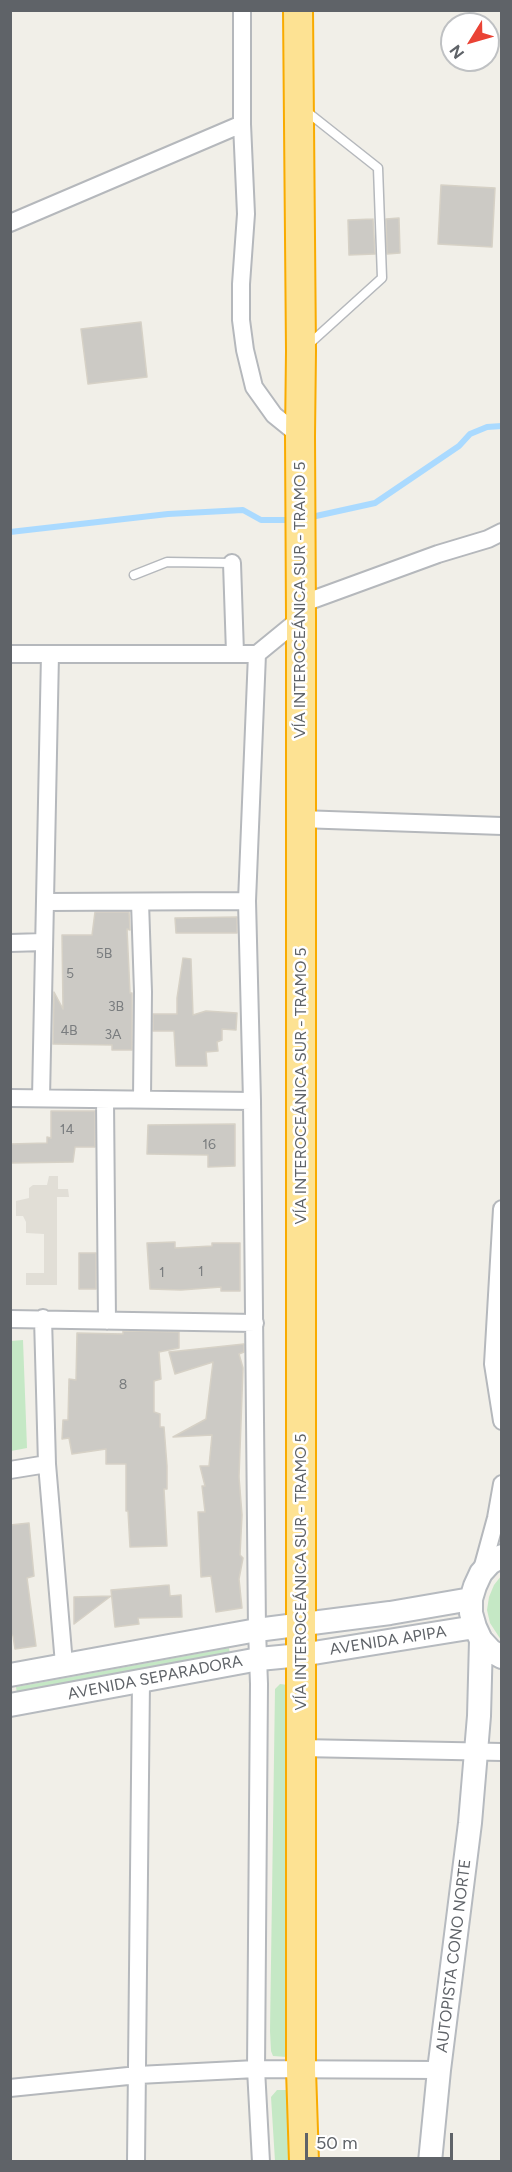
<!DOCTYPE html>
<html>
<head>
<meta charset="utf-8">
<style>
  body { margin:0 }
  #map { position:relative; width:512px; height:2172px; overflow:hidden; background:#f1efe8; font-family:Figtree,sans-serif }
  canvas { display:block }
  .frame { position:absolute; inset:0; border:12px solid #5f6368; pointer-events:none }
  .north { position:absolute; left:440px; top:12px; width:60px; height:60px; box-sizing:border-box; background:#fff; border:2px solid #bfc1c3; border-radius:50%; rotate:233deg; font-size:16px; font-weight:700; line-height:24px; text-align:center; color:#5f6368 }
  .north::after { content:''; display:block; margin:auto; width:21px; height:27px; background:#ea4335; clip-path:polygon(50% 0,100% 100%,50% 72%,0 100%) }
  .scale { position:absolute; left:305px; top:2133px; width:148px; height:27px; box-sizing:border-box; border:3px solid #5f6368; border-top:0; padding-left:8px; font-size:18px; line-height:21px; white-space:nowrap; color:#5f6368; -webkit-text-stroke:4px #fff; paint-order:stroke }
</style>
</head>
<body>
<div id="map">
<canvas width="512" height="2172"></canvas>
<div class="frame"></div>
<div class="north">N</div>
<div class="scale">50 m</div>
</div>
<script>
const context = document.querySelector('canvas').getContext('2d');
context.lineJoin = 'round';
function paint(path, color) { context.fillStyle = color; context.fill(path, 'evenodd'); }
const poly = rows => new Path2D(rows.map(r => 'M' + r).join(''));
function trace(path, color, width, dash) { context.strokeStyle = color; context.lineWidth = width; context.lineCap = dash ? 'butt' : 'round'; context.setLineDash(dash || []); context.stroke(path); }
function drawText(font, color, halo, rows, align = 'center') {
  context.font = font + ' Figtree,sans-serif'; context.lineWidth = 5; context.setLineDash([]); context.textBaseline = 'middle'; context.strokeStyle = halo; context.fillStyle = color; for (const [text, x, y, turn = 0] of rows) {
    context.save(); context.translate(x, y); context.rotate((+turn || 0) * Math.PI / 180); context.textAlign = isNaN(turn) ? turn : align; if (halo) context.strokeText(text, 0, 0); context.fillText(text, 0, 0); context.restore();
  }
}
paint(poly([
  [49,1176,58,1176,58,1189,68,1189,69,1197,57,1197,57,1285,26,1285,26,1273,44,1273,44,1234,26,1233,26,1222,23,1216,16,1216,16,1201,29,1198,29,1188,33,1185,47,1185]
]), '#e1ded6');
paint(poly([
  [23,1340,27,1448,11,1451,11,1341],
  [501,1576,501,1640,490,1623,487,1610,489,1597,494,1585],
  [229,1648,230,1655,17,1693,16,1687],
  [280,1684,288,1685,287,2057,273,2056,271,2051,270,2031,275,1689],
  [277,2090,288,2090,292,2161,275,2161,271,2097]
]), '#c5e8c5');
trace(poly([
  [307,518,375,503,459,446,470,434,487,427,502,426],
  [10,532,168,514,243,510,261,520,294,520]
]), '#aadaff', 6);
const building = poly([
  [441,185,495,188,492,247,438,244,441,185],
  [399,218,400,253,387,254,386,219,399,218],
  [373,219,375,254,349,255,348,220,373,219],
  [141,322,147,377,88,384,81,329,141,322],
  [95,912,129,912,130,930,127,929,130,993,132,993,132,1050,112,1050,112,1045,53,1044,54,992,63,1009,62,935,92,935,95,912],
  [237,917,237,933,176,933,175,918,237,917],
  [183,958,191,959,193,1015,206,1011,237,1013,236,1030,222,1029,222,1040,217,1042,218,1051,206,1052,207,1066,176,1066,174,1031,153,1031,153,1014,177,1014,177,998,183,958],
  [51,1111,95,1111,95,1147,75,1147,73,1162,10,1163,10,1144,47,1143,47,1137,51,1138,51,1111],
  [235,1124,235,1166,208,1167,208,1155,147,1154,148,1125,235,1124],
  [175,1242,175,1248,212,1246,212,1243,240,1243,240,1291,221,1291,221,1287,181,1290,150,1289,147,1243,175,1242],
  [79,1253,96,1253,96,1289,79,1289,79,1253],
  [123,1331,179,1332,179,1348,159,1352,161,1379,154,1381,154,1412,160,1414,160,1427,164,1427,167,1466,167,1489,164,1489,167,1546,130,1547,128,1511,126,1511,126,1464,106,1464,106,1449,72,1454,69,1438,62,1439,63,1420,68,1420,69,1379,76,1380,77,1333,123,1334,123,1331],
  [244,1344,244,1352,239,1354,243,1368,239,1477,242,1515,240,1555,243,1558,239,1579,242,1608,216,1612,211,1576,201,1577,198,1512,205,1512,202,1486,205,1486,200,1466,209,1466,212,1435,173,1437,206,1419,213,1362,175,1374,169,1352,244,1344],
  [29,1523,34,1576,27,1578,36,1646,15,1649,13,1636,10,1633,10,1525,29,1523],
  [169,1585,170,1596,181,1595,182,1617,138,1618,139,1624,115,1627,111,1590,169,1585],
  [111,1596,74,1624,74,1597,111,1596]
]);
paint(building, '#cccac5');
trace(building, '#d6d1c6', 1.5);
const lane = poly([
  [306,111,378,168,382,278,308,345],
  [134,575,167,562,232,563]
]);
const street = poly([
  [242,10,242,124,246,214,241,284,241,320,245,350,254,387,274,415,300,436],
  [10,223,242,124],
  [232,563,235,653],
  [301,604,438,554,488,539,502,532],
  [10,654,257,654,301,618],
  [257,654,247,901,252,1101,257,1630,259,1684,256,2069,261,2162],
  [300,819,502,826],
  [46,902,247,901],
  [140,902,143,992,142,1099],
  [10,943,44,942],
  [10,1098,252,1101],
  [41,1098,50,654],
  [105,1100,107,1321],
  [502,1209,493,1364,502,1421],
  [43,1318,47,1464,64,1664],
  [10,1319,255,1323],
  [10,1470,47,1464],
  [481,1573,496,1518,502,1484],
  [301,1748,502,1752],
  [10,2088,138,2075,256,2069,439,2070],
  [136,2162,141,1681]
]);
const secondary = poly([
  [502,1556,490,1563,481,1573,475,1586,471,1599,471,1613,475,1627,481,1640,491,1651,502,1657],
  [10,1675,257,1630,390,1613,471,1599],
  [10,1705,259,1659,301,1655,475,1627],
  [430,2162,439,2070,470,1823,479,1716,481,1640]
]);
const highway = poly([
  [298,10,301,351,300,436,301,618,301,2070,304,2162]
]);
trace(lane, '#b5b8bc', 11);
trace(street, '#b5b8bc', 20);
trace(secondary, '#b6babf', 26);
trace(highway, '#f9ab00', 32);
trace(lane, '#fff', 8);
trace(street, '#fff', 16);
trace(secondary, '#fff', 22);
trace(highway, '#fde293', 28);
drawText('14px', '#7a7d7f', null, [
  ["5B",104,954],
  ["5",70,974],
  ["3B",116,1007],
  ["4B",69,1031],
  ["3A",113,1035],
  ["14",67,1130],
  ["16",209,1145],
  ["1",201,1272],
  ["1",162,1273],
  ["8",123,1385]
]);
drawText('16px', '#5f6368', '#fff', [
  ["VÍA INTEROCEÁNICA SUR - TRAMO 5",300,600,-90],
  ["VÍA INTEROCEÁNICA SUR - TRAMO 5",301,1086,-90],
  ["VÍA INTEROCEÁNICA SUR - TRAMO 5",301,1572,-90],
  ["AVENIDA APIPA",388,1641,-9],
  ["AVENIDA SEPARADORA",155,1678,-11],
  ["AUTOPISTA CONO NORTE",454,1956,-83]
]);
</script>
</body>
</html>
